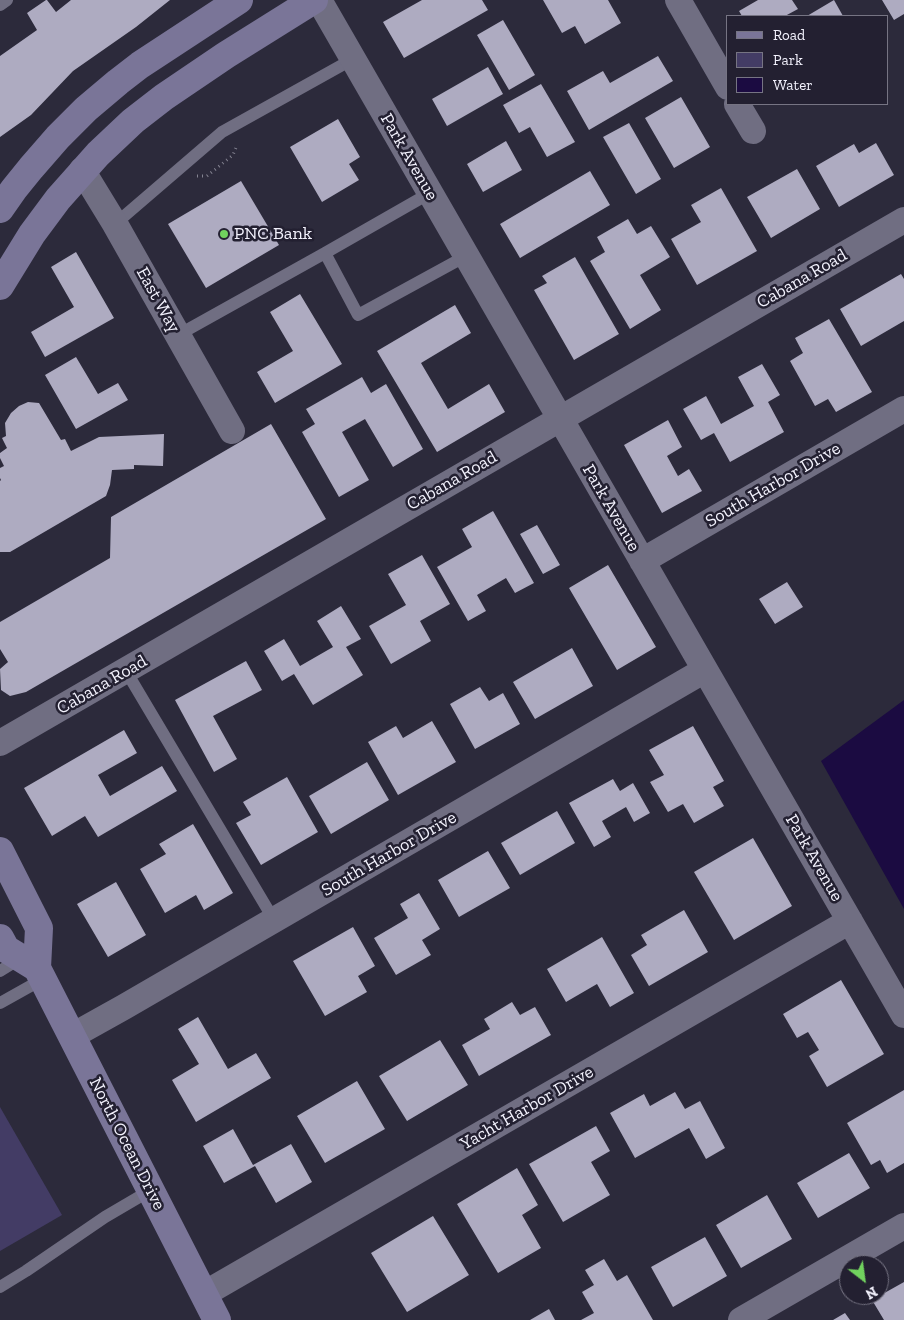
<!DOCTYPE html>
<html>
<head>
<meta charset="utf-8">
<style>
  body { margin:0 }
  #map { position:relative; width:904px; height:1320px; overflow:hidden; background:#2c2a3b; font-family:"Zilla Slab",serif }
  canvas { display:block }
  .legend { position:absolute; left:726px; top:15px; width:162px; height:90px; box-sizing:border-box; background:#232031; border:1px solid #767483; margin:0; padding:6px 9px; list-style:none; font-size:15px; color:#f3f2fd }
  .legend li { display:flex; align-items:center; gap:10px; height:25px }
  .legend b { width:25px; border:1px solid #767483 }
  .north { position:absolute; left:839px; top:1255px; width:50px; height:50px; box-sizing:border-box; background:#232031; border:1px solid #767483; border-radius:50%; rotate:150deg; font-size:14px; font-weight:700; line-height:20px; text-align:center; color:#f3f2fd }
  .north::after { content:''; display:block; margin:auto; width:18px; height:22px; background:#71d25e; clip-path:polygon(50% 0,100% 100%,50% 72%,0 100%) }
</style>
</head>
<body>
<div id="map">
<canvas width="904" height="1320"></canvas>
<ul class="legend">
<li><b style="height:6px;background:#7a7598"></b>Road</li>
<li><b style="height:14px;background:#433c65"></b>Park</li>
<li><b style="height:14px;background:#1b0b41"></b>Water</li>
</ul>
<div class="north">N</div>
</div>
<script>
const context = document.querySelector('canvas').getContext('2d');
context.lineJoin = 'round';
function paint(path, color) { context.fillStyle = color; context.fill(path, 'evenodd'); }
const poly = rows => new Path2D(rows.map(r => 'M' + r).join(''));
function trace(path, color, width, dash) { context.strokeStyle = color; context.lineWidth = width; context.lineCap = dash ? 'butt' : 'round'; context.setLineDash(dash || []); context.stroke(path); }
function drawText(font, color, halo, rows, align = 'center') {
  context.font = font + ' "Zilla Slab",serif'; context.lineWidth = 5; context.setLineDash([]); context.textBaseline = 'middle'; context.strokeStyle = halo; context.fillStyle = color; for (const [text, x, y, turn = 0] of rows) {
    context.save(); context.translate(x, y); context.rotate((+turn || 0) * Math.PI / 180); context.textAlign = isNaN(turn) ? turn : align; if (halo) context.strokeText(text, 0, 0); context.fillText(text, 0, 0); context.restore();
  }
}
paint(poly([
  [0,1107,62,1215,0,1251]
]), '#433c65');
paint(poly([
  [904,700,904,909,821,761]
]), '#1b0b41');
paint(poly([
  [46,0,47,0,56,12,71,0,170,0,136,27,73,71,31,115,0,137,0,56,37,30,27,13],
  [422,0,482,0,488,10,404,58,383,22],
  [543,0,608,0,621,23,585,44,575,26,562,33],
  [758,0,792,0,798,9,785,16,742,16,739,11],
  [834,0,843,16,807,16],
  [882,0,904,0,904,14,894,20],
  [503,20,535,75,509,90,477,35],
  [658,56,673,81,589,130,567,91,603,71,610,83],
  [488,67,503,94,447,126,432,99],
  [541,84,575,142,547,157,530,127,519,133,503,105],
  [681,97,710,147,674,168,645,118],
  [338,119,360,157,349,164,359,180,322,202,290,147],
  [629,123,661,179,636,194,603,137],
  [506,141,522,170,483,192,467,164],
  [876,143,894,175,839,207,816,166,854,144,859,153],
  [797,169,820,209,771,238,747,197],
  [590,171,610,205,520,258,500,224],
  [241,181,279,245,206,288,168,224],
  [721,188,757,251,697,285,671,239,701,222,691,205],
  [628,219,637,234,651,226,670,257,640,275,661,310,630,329,590,261,605,252,597,237],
  [76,252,114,318,45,357,31,332,74,307,51,267],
  [575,257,619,334,574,360,534,290,547,283,542,276],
  [901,274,904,279,904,321,861,346,840,309],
  [300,294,342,364,275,403,257,372,293,351,270,312],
  [455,305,471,333,421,363,448,409,489,384,505,412,437,452,377,351],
  [829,319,872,392,836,412,828,399,815,406,790,361,803,353,795,338],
  [76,357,98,394,118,383,128,400,76,429,45,375],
  [762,364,780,395,768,402,784,432,730,462,714,433,701,440,683,409,706,396,721,424,754,406,738,377],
  [362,377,371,393,386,384,423,449,393,467,365,419,342,432,369,480,339,497,302,432,315,424,306,409],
  [28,402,39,403,61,440,65,439,71,451,99,437,164,434,163,466,134,465,134,469,112,470,110,485,106,496,10,552,0,552,0,481,1,480,0,478,0,468,4,466,0,458,0,453,7,448,2,438,6,436,5,423,11,413,19,406],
  [668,420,682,447,667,456,678,476,689,469,702,491,662,513,624,445],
  [271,424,326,519,26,692,10,696,1,690,0,669,8,662,0,649,0,622,110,558,111,517],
  [493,511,534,583,515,593,506,578,477,595,486,611,468,621,437,567,472,547,462,529],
  [537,525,560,565,543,574,520,534],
  [422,555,450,604,420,621,431,641,391,664,369,626,406,605,388,574],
  [608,565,656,647,617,670,569,588],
  [787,582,803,607,775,624,759,599],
  [341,606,361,639,346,647,363,675,313,705,294,674,282,681,264,651,284,639,300,666,333,647,317,621],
  [572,648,593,686,535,719,513,682],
  [246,661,262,690,213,716,237,759,214,772,175,700],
  [480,687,489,701,503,693,520,724,475,749,450,704],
  [432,721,456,762,398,795,368,742,396,726,403,738],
  [693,726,724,781,713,787,724,806,694,823,683,804,668,812,650,782,664,775,649,750],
  [124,730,137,753,98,775,110,796,162,766,177,791,98,837,85,816,52,836,24,788],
  [367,762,389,800,331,834,309,796],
  [287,777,318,832,261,865,236,823,251,815,243,802],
  [613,779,620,791,633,783,650,813,634,822,626,807,602,821,611,837,594,847,569,803],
  [557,811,575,843,520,875,501,843],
  [193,824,233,893,204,910,196,895,165,913,140,869,166,854,159,844],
  [753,838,792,906,734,940,694,872],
  [488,851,510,888,459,917,438,880],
  [116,882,146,935,108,957,77,904],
  [419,893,440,929,422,940,431,955,396,975,374,938,408,918,400,904],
  [684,910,708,952,649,986,631,955,647,945,641,935],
  [353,927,375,966,358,976,367,992,325,1016,293,961],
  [602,937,634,993,610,1007,597,984,566,1002,547,969],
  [841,980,884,1054,827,1087,809,1056,819,1050,808,1032,797,1038,783,1014],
  [512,1002,520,1015,535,1007,551,1035,479,1076,462,1045,490,1029,484,1019],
  [198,1017,228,1069,256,1053,271,1078,196,1122,172,1080,199,1064,178,1029],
  [440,1040,468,1085,407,1121,379,1076],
  [357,1081,385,1129,325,1163,297,1116],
  [904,1090,904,1163,887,1173,880,1160,871,1165,847,1123],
  [675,1092,685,1109,700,1101,725,1148,706,1159,689,1128,635,1158,610,1113,644,1094,650,1106],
  [596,1126,610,1151,591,1162,610,1195,563,1222,529,1164],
  [233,1129,253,1165,291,1144,312,1182,276,1203,255,1166,224,1183,203,1146],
  [849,1153,870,1188,818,1218,797,1183],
  [517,1168,538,1205,522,1215,541,1248,498,1273,457,1204],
  [767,1195,792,1239,741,1268,716,1225],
  [433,1216,469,1275,407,1312,371,1253],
  [705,1237,727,1276,673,1307,651,1267],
  [604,1259,617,1281,627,1275,653,1320,581,1320,594,1313,582,1292,594,1285,585,1270],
  [904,1282,904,1320,884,1320,872,1300],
  [549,1309,555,1320,530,1320],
  [845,1313,850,1320,833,1320]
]), '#aeabc1');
trace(poly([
  [197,176,207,176,233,155,237,145]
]), '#848391', 3, [1, 4]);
trace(poly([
  [0,5,7,0],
  [430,193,325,253,358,315,466,256],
  [115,224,222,132,353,59],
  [178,335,325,253],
  [126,671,274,920],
  [0,971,21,958],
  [0,1003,43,979],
  [0,1287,26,1271,105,1217,151,1190]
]), '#706e82', 12);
trace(poly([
  [319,0,904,1015],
  [678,0,728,87],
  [737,104,753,131],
  [82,170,115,224,232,431],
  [642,561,904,409],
  [0,743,904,220],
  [72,1036,124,1007,705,670],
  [204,1294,850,921],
  [741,1320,904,1226]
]), '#706e82', 26);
trace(poly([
  [0,209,14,189,31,168,58,137,86,109,118,82,140,65,239,0],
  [0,286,32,234,58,199,98,154,133,121,164,97,226,55,314,0],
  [0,851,39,928,37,968,217,1320],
  [0,938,6,949,37,968]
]), '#7a7598', 28);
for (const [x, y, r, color] of [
  [224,234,5,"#71d25e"]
]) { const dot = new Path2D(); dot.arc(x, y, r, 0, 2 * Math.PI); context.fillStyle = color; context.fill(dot); trace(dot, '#232031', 2); }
drawText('18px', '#f3f2fd', '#232031', [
  ["Park Avenue",409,157,60],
  ["Cabana Road",802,279,-30],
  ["East Way",158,300,61],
  ["Cabana Road",452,481,-30],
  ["South Harbor Drive",773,485,-30],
  ["Park Avenue",611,508,60],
  ["Cabana Road",102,685,-30],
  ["South Harbor Drive",389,854,-30],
  ["Park Avenue",814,858,60],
  ["Yacht Harbor Drive",527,1108,-30],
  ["North Ocean Drive",127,1144,63]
]);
drawText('18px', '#f3f2fd', '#232031', [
  ["PNC Bank",234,234]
], 'left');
</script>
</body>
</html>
